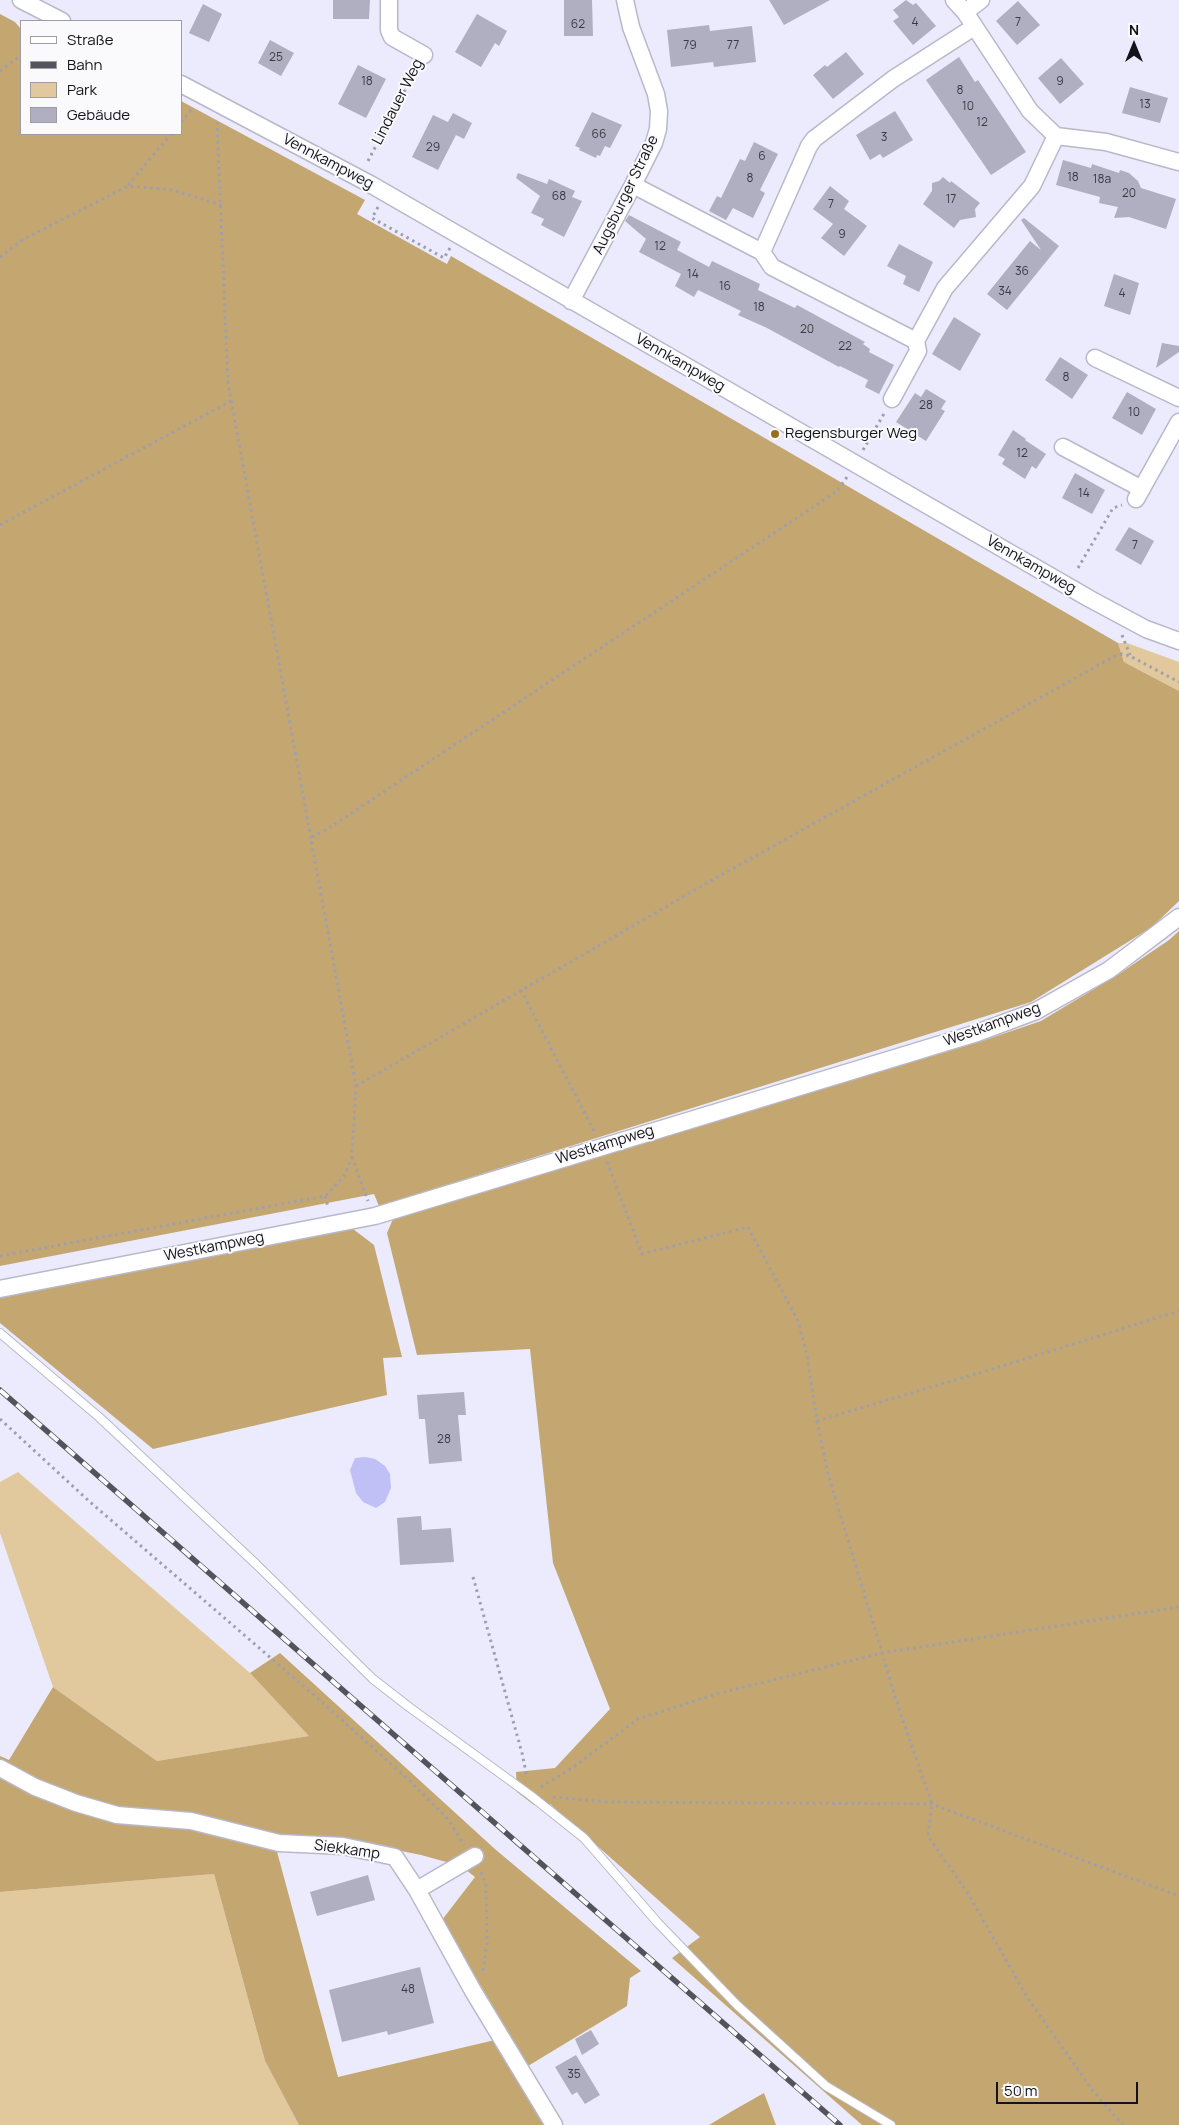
<!DOCTYPE html>
<html>
<head>
<meta charset="utf-8">
<style>
  body { margin:0 }
  #map { position:relative; width:1179px; height:2125px; overflow:hidden; background:#ebebfd; font-family:Manrope,sans-serif }
  canvas { display:block }
  .legend { position:absolute; left:20px; top:20px; width:162px; height:115px; box-sizing:border-box; background:#fafafd; border:1px solid #9e9ea2; margin:0; padding:6px 9px; list-style:none; font-size:15px; color:#131319 }
  .legend li { display:flex; align-items:center; gap:10px; height:25px }
  .legend b { width:25px; border:1px solid #9e9ea2 }
  .north { position:absolute; left:1109px; top:20px; width:50px; height:50px; -webkit-text-stroke:4px #fafafd; paint-order:stroke; rotate:0deg; font-size:14px; font-weight:700; line-height:20px; text-align:center; color:#131319 }
  .north::after { content:''; display:block; margin:auto; width:18px; height:22px; background:#131319; clip-path:polygon(50% 0,100% 100%,50% 72%,0 100%) }
  .scale { position:absolute; left:996px; top:2082px; width:142px; height:22px; box-sizing:border-box; border:2px solid #131319; border-top:0; padding-left:6px; font-size:15px; line-height:18px; white-space:nowrap; color:#131319; -webkit-text-stroke:4px #fafafd; paint-order:stroke }
</style>
</head>
<body>
<div id="map">
<canvas width="1179" height="2125"></canvas>
<ul class="legend">
<li><b style="height:6px;background:#fff"></b>Straße</li>
<li><b style="height:6px;background:#53535c"></b>Bahn</li>
<li><b style="height:14px;background:#e2c89d"></b>Park</li>
<li><b style="height:14px;background:#afafc1"></b>Gebäude</li>
</ul>
<div class="north">N</div>
<div class="scale">50 m</div>
</div>
<script>
const context = document.querySelector('canvas').getContext('2d');
context.lineJoin = 'round';
function paint(path, color) { context.fillStyle = color; context.fill(path, 'evenodd'); }
const poly = rows => new Path2D(rows.map(r => 'M' + r).join(''));
function trace(path, color, width, dash) { context.strokeStyle = color; context.lineWidth = width; context.lineCap = dash ? 'butt' : 'round'; context.setLineDash(dash || []); context.stroke(path); }
function drawText(font, color, halo, rows, align = 'center') {
  context.font = font + ' Manrope,sans-serif'; context.lineWidth = 4; context.setLineDash([]); context.textBaseline = 'middle'; context.strokeStyle = halo; context.fillStyle = color; for (const [text, x, y, turn = 0] of rows) {
    context.save(); context.translate(x, y); context.rotate((+turn || 0) * Math.PI / 180); context.textAlign = isNaN(turn) ? turn : align; if (halo) context.strokeText(text, 0, 0); context.fillText(text, 0, 0); context.restore();
  }
}
paint(poly([
  [1118,643,1127,643,1179,662,1179,691,1124,662],
  [18,1472,250,1673,310,1736,157,1761,53,1687,0,1533,0,1482],
  [214,1874,265,2061,299,2125,0,2125,0,1892]
]), '#e2c89d');
paint(poly([
  [0,14,15,22,21,29,21,134,181,134,181,101,365,200,357,214,447,264,451,256,1118,643,1124,662,1179,691,1179,901,1152,927,1031,1002,379,1206,374,1194,0,1266],
  [1179,931,1179,2125,862,2125,672,1958,700,1937,550,1804,534,1805,517,1792,516,1772,555,1768,610,1709,553,1563,530,1349,417,1355,387,1233,393,1219,419,1210,979,1042,1041,1021,1119,974,1169,940],
  [353,1229,374,1245,402,1357,383,1358,387,1395,153,1449,0,1323,0,1298],
  [280,1653,496,1850,641,1971,630,1978,627,2006,528,2066,442,1920,475,1877,461,1866,421,1855,338,1838,276,1848,338,2077,495,2040,546,2125,299,2125,265,2061,214,1874,0,1892,0,1756,9,1760,53,1687,157,1761,309,1736,250,1673],
  [764,2093,776,2125,709,2125,734,2110]
]), '#c4a671');
paint(poly([
  [365,1457,375,1459,385,1466,390,1474,391,1488,385,1502,376,1508,363,1502,356,1493,350,1470,355,1458]
]), '#c0bff6');
paint(poly([
  [333,0,370,0,369,19,333,19],
  [564,0,592,0,593,36,564,36],
  [769,0,830,0,784,25],
  [906,0,913,5,916,3,936,26,913,45,893,21,899,17,893,10],
  [1018,1,1040,25,1017,45,996,21],
  [203,4,222,14,209,42,189,33],
  [477,14,507,31,499,46,495,43,481,67,455,52],
  [709,25,710,31,752,26,756,62,714,67,713,62,671,67,667,30],
  [270,40,294,53,281,76,258,63],
  [846,52,864,74,833,99,813,75,825,65,827,67],
  [959,57,975,82,978,80,1026,152,991,175,926,80],
  [1061,58,1084,84,1060,104,1038,78],
  [358,65,386,79,366,118,338,104],
  [1130,87,1168,98,1160,123,1122,113],
  [895,111,913,140,883,158,880,154,870,160,856,135],
  [592,112,622,125,610,148,605,146,600,156,597,155,596,158,579,150,580,148,575,146],
  [453,113,472,123,464,139,456,135,438,170,412,157,433,115,448,122],
  [754,142,778,154,760,190,765,193,753,218,733,208,726,220,709,211,717,196,721,198,740,159,745,161],
  [1063,160,1091,168,1092,164,1119,173,1120,170,1129,173,1138,181,1141,188,1176,199,1166,229,1129,217,1114,218,1118,207,1099,203,1100,197,1056,185],
  [518,173,547,184,549,179,575,191,572,197,582,201,564,237,541,225,544,219,531,213,540,196,516,178],
  [943,177,950,183,951,181,980,203,975,209,976,217,960,220,954,228,923,204,932,191,932,183,939,181],
  [830,186,849,201,844,209,867,226,844,256,821,238,833,224,813,209],
  [629,215,681,242,677,250,709,267,712,261,760,284,758,290,795,308,797,305,865,342,863,344,870,349,869,352,894,365,879,394,865,387,868,380,840,366,839,367,767,328,738,315,741,311,698,290,694,297,675,286,681,274,639,252,646,239,625,221],
  [1024,218,1059,246,1007,310,987,294,1030,241,1041,250,1021,220],
  [899,244,933,262,919,292,903,284,906,276,887,266],
  [1114,274,1139,283,1130,315,1104,306],
  [954,317,981,334,960,371,932,354],
  [1162,343,1179,346,1179,352,1156,368],
  [1060,357,1088,375,1072,399,1045,380],
  [926,389,946,401,941,409,945,411,926,441,896,422,915,393,921,397],
  [1127,392,1156,409,1142,435,1112,418],
  [1013,430,1026,439,1025,440,1046,454,1036,469,1032,466,1025,479,1002,464,1005,459,998,455],
  [1075,473,1105,490,1092,514,1062,498],
  [1129,527,1154,541,1141,565,1115,550],
  [464,1392,466,1415,458,1415,462,1461,429,1464,425,1419,419,1419,417,1395],
  [421,1516,422,1530,451,1528,454,1562,400,1565,397,1518],
  [368,1875,375,1900,317,1916,310,1892],
  [420,1967,434,2023,388,2035,387,2031,342,2042,329,1990],
  [591,2030,599,2044,582,2055,575,2039],
  [576,2055,600,2095,585,2104,577,2092,572,2095,555,2067]
]), '#afafc1');
const lane = poly([
  [0,1333,99,1417,256,1564,373,1679,409,1707,530,1795,584,1838,658,1923,737,2005,826,2086,891,2125]
]);
const street = poly([
  [21,0,62,21],
  [389,0,389,30,392,37,424,55],
  [954,0,965,12,1030,111,1056,136,1106,142,1179,162],
  [965,12,981,0],
  [974,27,893,79,814,139,809,146,762,252,772,267,916,341,945,288,1032,186,1056,136],
  [181,84,370,184,1090,599,1146,629,1179,641],
  [633,185,762,252],
  [571,301,633,185,654,143,658,129,659,111,656,94,631,27,625,0],
  [1095,358,1179,398],
  [892,399,918,351,916,341],
  [1063,447,1142,489],
  [1136,499,1179,422],
  [0,1289,375,1216,977,1033,1036,1011,1109,970,1179,917],
  [0,1768,35,1787,76,1803,117,1815,191,1821,279,1843,343,1846,395,1857,417,1890,473,1991,554,2125],
  [417,1890,475,1856]
]);
trace(lane, '#b8b8c9', 10);
trace(street, '#b8b8c9', 19);
trace(poly([
  [0,71,21,55],
  [181,122,192,109],
  [368,161,416,69],
  [128,185,171,134],
  [378,207,372,218,444,258,450,248],
  [0,257,24,239,128,186,172,190,222,205],
  [863,450,885,412],
  [0,525,231,401],
  [1078,568,1113,508,1122,505],
  [1122,635,1130,655],
  [312,837,329,828,836,492,847,477],
  [521,990,594,1131],
  [356,1086,714,879,1115,656,1122,654,1130,656,1179,682],
  [352,1157,368,1201],
  [607,1162,642,1254,748,1227,798,1321,807,1356,817,1421,828,1474,899,1709,932,1804,928,1836,969,1895,1027,1997,1093,2091,1123,2125],
  [325,1196,328,1207],
  [0,1256,325,1196,344,1176,352,1157,356,1086,228,383,217,123],
  [0,1419,90,1502,323,1703,411,1782,448,1819,464,1845],
  [817,1421,1012,1363,1179,1311],
  [473,1577,522,1753,527,1777],
  [541,1787,572,1768,638,1719,720,1693,882,1653,1179,1607],
  [553,1797,605,1802,932,1804,1179,1896],
  [481,1872,486,1884,487,1942,483,1973]
]), '#9f9fac', 3, [2.5, 4]);
trace(lane, '#fff', 8);
trace(street, '#fff', 16);
const rail = poly([
  [0,1390,840,2125]
]);
trace(rail, '#53535c', 5.5);
trace(rail, '#fafafd', 4, [11]);
for (const [x, y, r, color] of [
  [775,434,5,"#986f1b"]
]) { const dot = new Path2D(); dot.arc(x, y, r, 0, 2 * Math.PI); context.fillStyle = color; context.fill(dot); trace(dot, '#fafafd', 2); }
drawText('12px', '#3a3a43', null, [
  ["4",915,23],
  ["7",1018,23],
  ["62",578,25],
  ["79",690,46],
  ["77",733,46],
  ["25",276,58],
  ["18",367,82],
  ["9",1060,82],
  ["8",960,91],
  ["13",1145,105],
  ["10",968,107],
  ["12",982,123],
  ["66",599,135],
  ["3",884,138],
  ["29",433,148],
  ["6",762,157],
  ["18",1073,178],
  ["8",750,179],
  ["18a",1102,180],
  ["20",1129,194],
  ["68",559,197],
  ["17",951,200],
  ["7",831,205],
  ["9",842,235],
  ["12",660,247],
  ["36",1022,272],
  ["14",693,275],
  ["16",725,287],
  ["34",1005,292],
  ["4",1122,294],
  ["18",759,308],
  ["20",807,330],
  ["22",845,347],
  ["8",1066,378],
  ["28",926,406],
  ["10",1134,413],
  ["12",1022,454],
  ["14",1084,494],
  ["7",1135,546],
  ["28",444,1440],
  ["48",408,1990],
  ["35",574,2075]
]);
drawText('15px', '#131319', '#fafafd', [
  ["Lindauer Weg",398,102,-63],
  ["Vennkampweg",328,162,28],
  ["Augsburger Straße",626,195,-64],
  ["Vennkampweg",680,363,30],
  ["Vennkampweg",1031,565,30],
  ["Westkampweg",992,1025,-20],
  ["Westkampweg",605,1145,-17],
  ["Westkampweg",214,1247,-11],
  ["Siekkamp",347,1850,8]
]);
drawText('15px', '#131319', '#fafafd', [
  ["Regensburger Weg",785,434]
], 'left');
</script>
</body>
</html>
